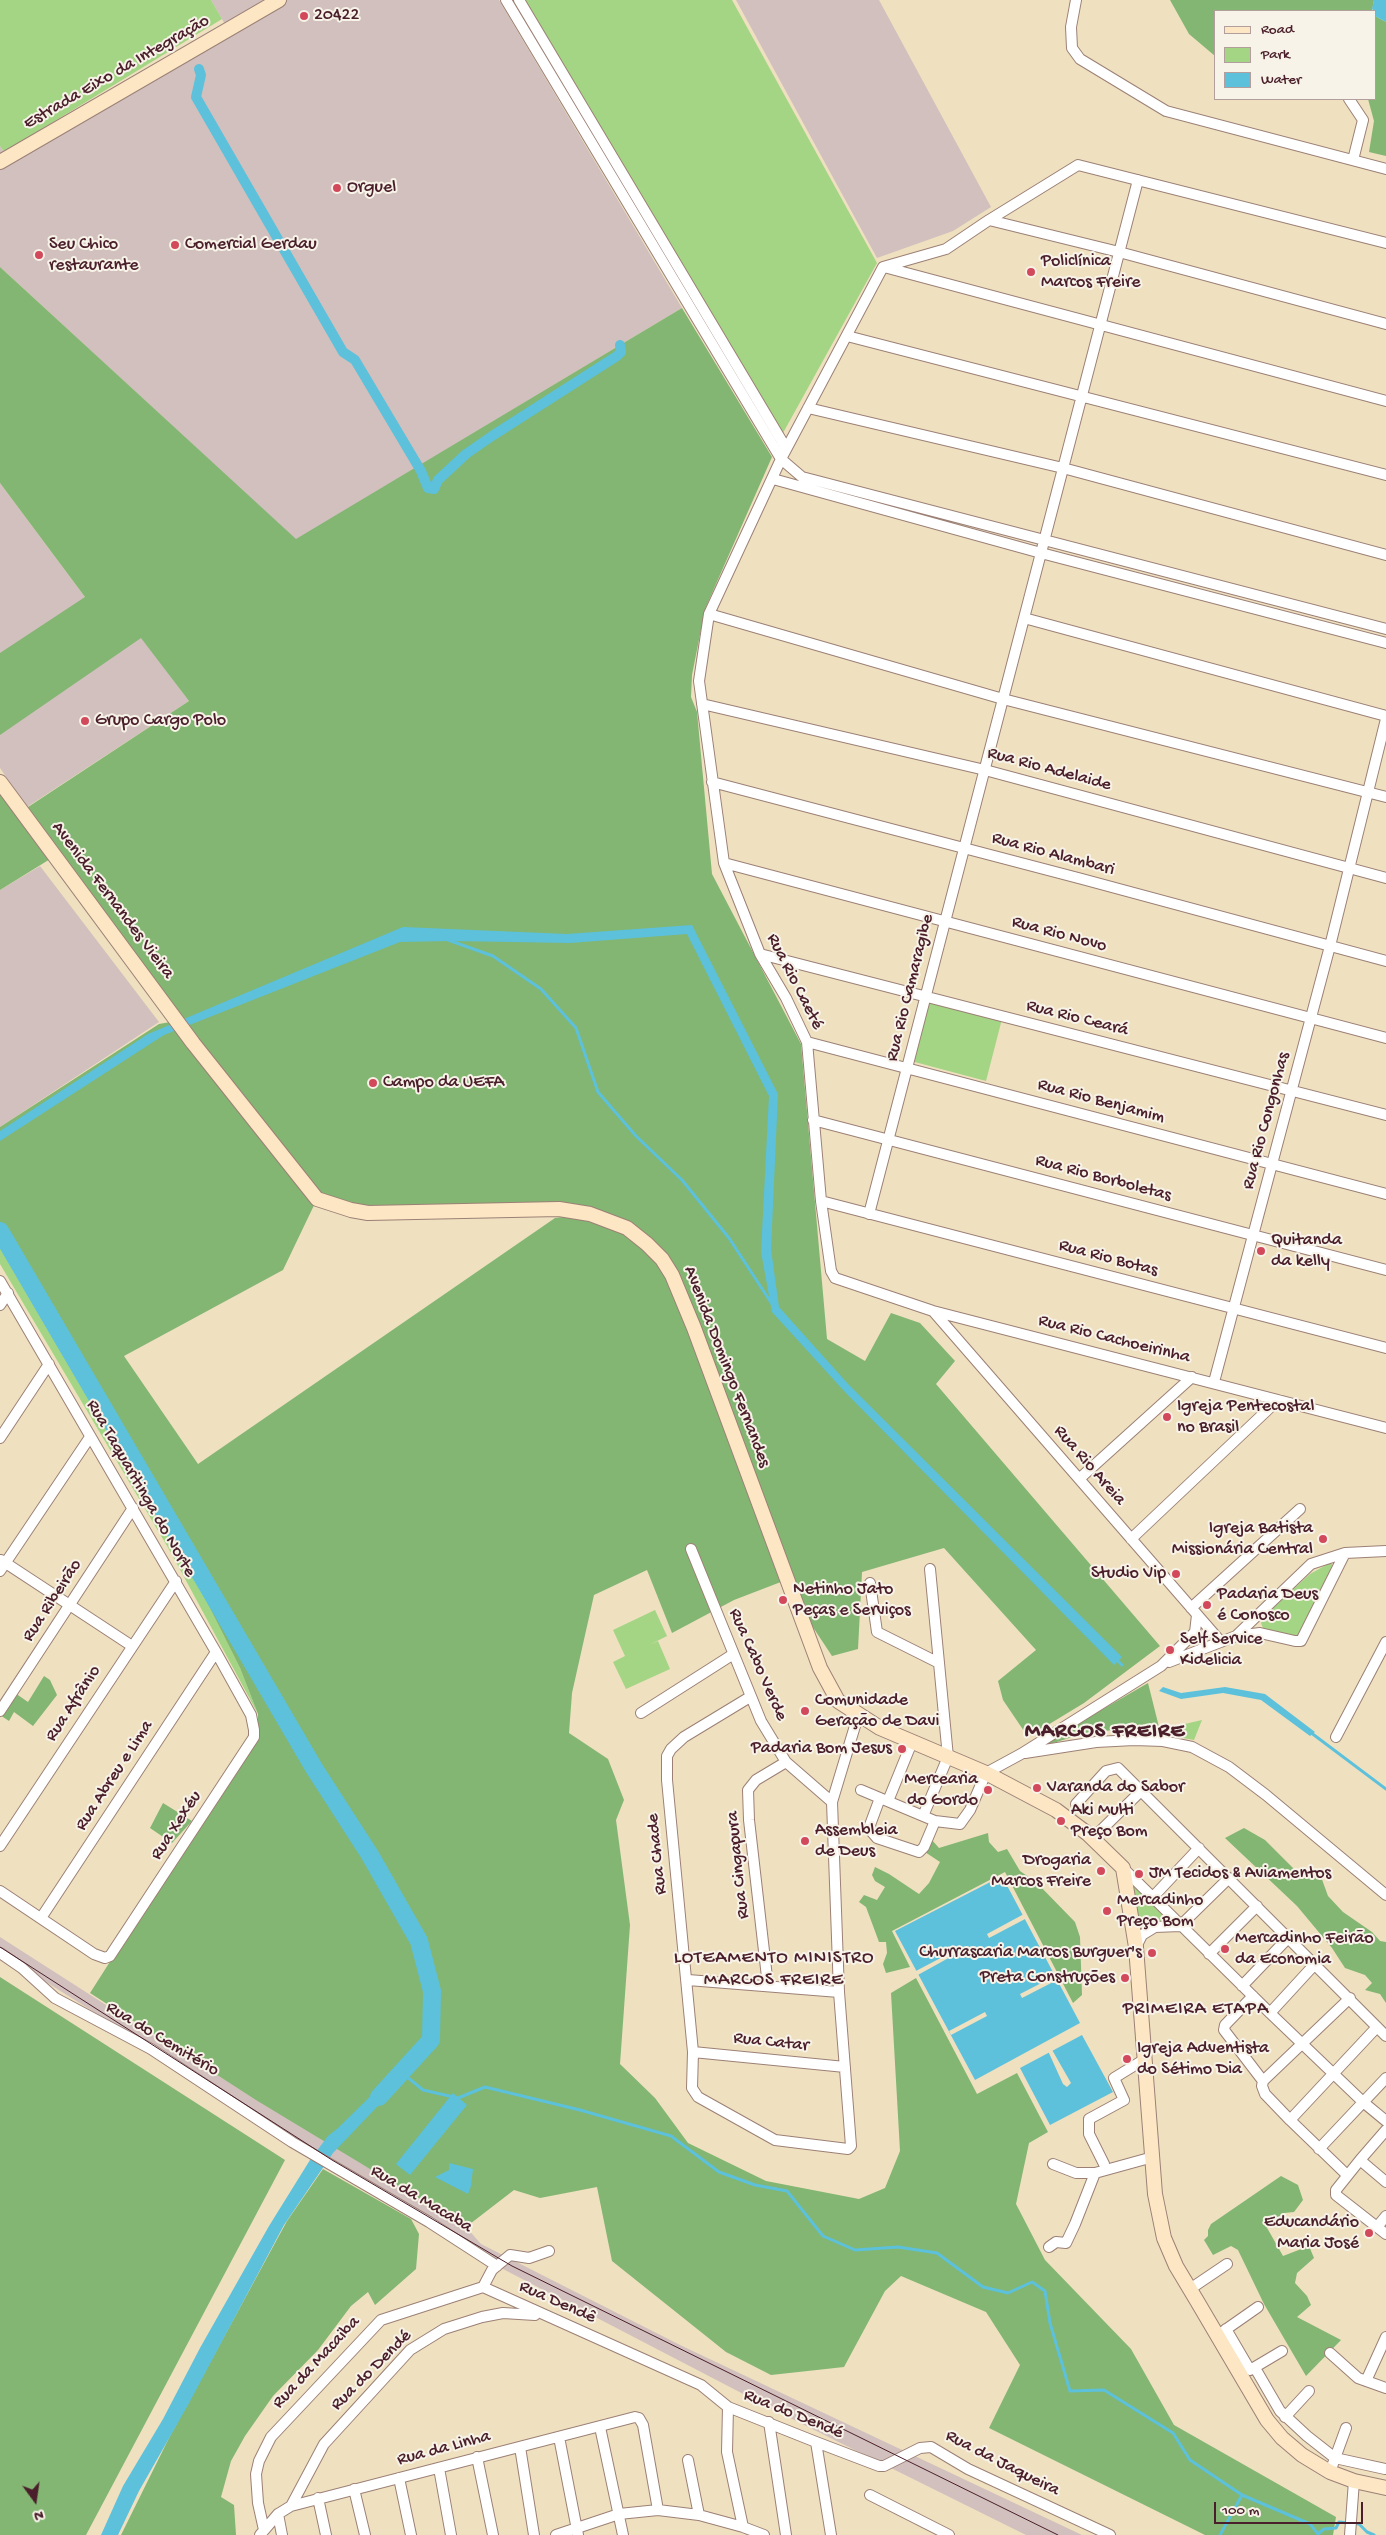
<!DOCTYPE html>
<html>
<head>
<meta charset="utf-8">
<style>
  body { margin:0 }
  #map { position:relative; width:1386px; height:2535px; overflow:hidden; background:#efe0c0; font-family:"Gochi Hand",sans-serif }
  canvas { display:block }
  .legend { position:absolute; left:1214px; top:10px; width:162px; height:90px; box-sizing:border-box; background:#f7f3e8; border:1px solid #b29e9c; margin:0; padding:6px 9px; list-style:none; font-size:15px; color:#4a1f2b }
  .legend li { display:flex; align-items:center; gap:10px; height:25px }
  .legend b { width:25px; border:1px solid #b29e9c }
  .north { position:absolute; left:10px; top:2475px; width:50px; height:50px; -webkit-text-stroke:4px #f7f3e8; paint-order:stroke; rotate:166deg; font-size:14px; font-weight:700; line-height:20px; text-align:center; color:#4a1f2b }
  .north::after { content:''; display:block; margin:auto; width:18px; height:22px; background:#4a1f2b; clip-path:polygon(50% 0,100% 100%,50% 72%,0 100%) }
  .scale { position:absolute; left:1214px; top:2502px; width:149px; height:22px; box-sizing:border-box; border:2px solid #4a1f2b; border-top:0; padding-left:6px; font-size:15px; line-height:18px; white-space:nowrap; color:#4a1f2b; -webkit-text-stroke:4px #f7f3e8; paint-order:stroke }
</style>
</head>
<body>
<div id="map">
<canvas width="1386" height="2535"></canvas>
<ul class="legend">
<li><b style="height:6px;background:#fce6c4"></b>Road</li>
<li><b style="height:14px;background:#a3d584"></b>Park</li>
<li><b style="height:14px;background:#5dc1db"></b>Water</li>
</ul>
<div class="north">N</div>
<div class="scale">100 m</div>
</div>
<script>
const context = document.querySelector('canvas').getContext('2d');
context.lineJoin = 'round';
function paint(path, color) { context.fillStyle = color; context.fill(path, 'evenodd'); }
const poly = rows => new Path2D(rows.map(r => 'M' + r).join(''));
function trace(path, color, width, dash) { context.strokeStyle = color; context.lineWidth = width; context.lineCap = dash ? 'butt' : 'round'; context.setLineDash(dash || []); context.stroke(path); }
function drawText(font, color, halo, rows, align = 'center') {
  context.font = font + ' "Gochi Hand",sans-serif'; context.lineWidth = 4; context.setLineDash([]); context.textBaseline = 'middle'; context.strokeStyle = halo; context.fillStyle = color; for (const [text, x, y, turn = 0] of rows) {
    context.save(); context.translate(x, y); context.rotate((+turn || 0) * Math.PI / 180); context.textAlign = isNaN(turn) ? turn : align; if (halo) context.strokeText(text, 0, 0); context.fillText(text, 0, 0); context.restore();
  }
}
paint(poly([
  [211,0,499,0,682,308,296,540,0,267,0,146,11,164,230,33],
  [736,0,879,0,991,207,953,231,877,258],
  [0,483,85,597,142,638,189,701,27,807,0,768],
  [40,866,159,1022,0,1127,0,890],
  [0,1937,170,2046,466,2227,481,2244,680,2345,1082,2535,1026,2535,776,2411,503,2269,0,1953]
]), '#d1c0bd');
paint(poly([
  [0,0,211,0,222,19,4,152,0,146],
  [523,0,732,0,877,263,783,433],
  [928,999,1002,1019,986,1081,911,1061],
  [0,1242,180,1547,240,1668,258,1714,170,1551,0,1264],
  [1328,1564,1332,1564,1332,1566,1298,1639,1263,1628,1261,1623,1267,1613,1310,1574],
  [655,1610,667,1636,649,1645,658,1641,670,1669,626,1689,613,1662,625,1656,613,1630],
  [1202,1720,1194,1740,1150,1732,1159,1730],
  [1131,1884,1133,1885,1173,1923,1153,1923,1140,1931]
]), '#a3d584');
paint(poly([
  [1170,0,1374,0,1372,11,1215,11,1215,56,1189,34],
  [1375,16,1386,22,1386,156,1369,152,1374,121,1368,99,1375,99],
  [0,267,296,539,682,308,772,457,705,609,692,675,691,697,697,712,712,874,801,1044,827,1339,865,1361,891,1313,920,1323,955,1361,936,1384,1160,1646,1084,1703,1028,1737,1003,1700,998,1681,1036,1650,944,1548,862,1572,858,1649,832,1656,793,1597,786,1580,734,1600,672,1633,647,1570,594,1595,572,1693,569,1733,608,1759,624,1800,616,1820,630,1925,620,2064,655,2098,688,2143,766,2181,859,2199,885,2188,900,2151,891,1993,916,1978,977,2094,1017,2073,1048,2132,1029,2143,1016,2204,1045,2260,1131,2349,1174,2425,1336,2517,1333,2535,1205,2535,989,2428,1020,2365,986,2312,901,2276,885,2291,844,2367,771,2375,726,2352,612,2261,597,2187,540,2198,514,2190,466,2227,256,2100,90,1993,258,1730,258,1714,240,1668,153,1494,0,1231,0,1127,159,1024,176,1021,55,856,0,890,0,782,22,811,189,701,141,638,0,735,0,653,85,597,0,483],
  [317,1199,368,1213,587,1214,555,1218,198,1464,124,1356,283,1270],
  [44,1676,50,1680,57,1695,33,1726,14,1712,9,1721,0,1715,15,1693,28,1702],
  [1148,1683,1159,1727,1137,1731,1112,1730,1079,1735,1034,1749],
  [163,1803,192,1821,172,1843,150,1828],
  [1244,1828,1265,1840,1298,1873,1311,1869,1320,1874,1328,1896,1343,1912,1372,1932,1380,1941,1386,1942,1386,2003,1380,1994,1365,1990,1372,1983,1365,1975,1345,1968,1332,1948,1297,1906,1225,1838],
  [988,1833,989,1842,998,1852,1007,1849,1020,1871,1036,1882,1075,1922,1080,1937,1082,1995,1073,2003,1005,1872,892,1931,910,1967,886,1973,883,1964,887,1953,886,1942,879,1942,866,1907,859,1902,864,1895,877,1900,885,1887,875,1881,872,1875,875,1867,889,1874,919,1894,929,1883,940,1862,925,1852,931,1839,939,1848],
  [0,1977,285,2160,86,2535,0,2535],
  [323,2169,411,2219,419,2234,416,2269,375,2305,368,2292,351,2306,318,2350,273,2396,245,2436,231,2461,221,2497,234,2505,236,2535,121,2535,169,2438,287,2221],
  [1281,2176,1298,2185,1303,2200,1294,2212,1284,2213,1266,2226,1283,2256,1309,2246,1314,2258,1297,2273,1295,2283,1307,2296,1311,2305,1297,2317,1341,2340,1306,2376,1264,2304,1238,2250,1231,2246,1213,2255,1204,2240,1208,2236,1208,2230,1211,2224]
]), '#82b672');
paint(poly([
  [1374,0,1386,0,1386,22,1375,16,1375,11,1372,9],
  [692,925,778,1094,771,1249,779,1307,849,1385,1122,1657,1114,1665,845,1392,772,1312,761,1252,769,1096,687,934,570,943,451,941,400,942,164,1035,0,1141,0,1131,148,1034,403,927,567,934],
  [1163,1687,1181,1693,1225,1687,1265,1694,1315,1732,1310,1736,1261,1700,1223,1693,1181,1699,1159,1691],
  [1002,1876,1080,2023,975,2080,895,1931],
  [1082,2035,1113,2092,1050,2125,1020,2068],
  [391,2076,397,2086,333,2153,284,2225,188,2405,139,2491,118,2535,101,2535,123,2486,163,2419,200,2348,269,2226,310,2160,328,2136,338,2128],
  [453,2093,467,2105,410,2175,396,2164],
  [449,2163,473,2169,471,2186,468,2194,435,2177,449,2170]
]), '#5dc1db');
paint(poly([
  [1024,1914,1027,1918,989,1938,987,1934],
  [952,1952,954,1955,916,1976,914,1972],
  [1057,1975,1059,1979,1022,1998,1020,1994],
  [985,2012,987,2016,951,2035,949,2031],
  [1051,2048,1071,2083,1067,2087,1063,2084,1048,2051]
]), '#efe0c0');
trace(poly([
  [448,940,493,956,541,989,576,1028,598,1092,636,1136,682,1180,729,1238,772,1304],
  [1116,1659,1122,1665],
  [1310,1732,1386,1789],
  [401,2072,423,2090,458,2098,485,2087,580,2110,671,2136,719,2172,755,2185,787,2191,823,2236,855,2250,898,2247,937,2253,983,2287,1008,2293,1032,2282,1045,2291,1050,2323,1070,2391,1104,2390,1173,2433,1190,2460,1242,2495,1310,2524,1318,2534,1324,2529,1336,2528,1339,2522,1359,2524,1367,2532,1374,2535],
  [1220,2535,1242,2495]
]), '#5dc1db', 3);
trace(poly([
  [199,69,201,75,196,97,343,352,355,360,421,471,428,488,434,489,438,480,466,454,492,436,617,356,621,352,620,345]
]), '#5dc1db', 10);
trace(poly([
  [0,1231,314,1768,370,1855,419,1941,432,1991,431,2040,379,2097]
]), '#5dc1db', 18);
const street = poly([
  [506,0,781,459,802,477,1386,629],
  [519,0,786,448],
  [1076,0,1071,27,1072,48,1080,59,1166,111,1386,169],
  [1349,99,1363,120,1353,160],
  [989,220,1078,165,1386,243],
  [884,267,1386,401],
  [1386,324,1119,252,989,220,946,249,883,267,781,459,709,614,699,681,724,863,760,954,786,998,807,1042,821,1201,831,1271,835,1278,933,1311,1386,1428],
  [847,336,1386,475],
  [808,408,1063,468,1386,555],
  [773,479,1041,553,1386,643],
  [709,614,1003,699,1386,797],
  [1024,618,1386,716],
  [702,704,985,770,1386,878],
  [712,782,1082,879,1386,961],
  [724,863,1386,1038],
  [760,954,1386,1115],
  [807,1042,1386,1194],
  [813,1120,1386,1270],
  [821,1201,1386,1348],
  [869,1214,1138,180],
  [0,1281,216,1652,251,1715,254,1730,254,1737,110,1956,105,1958,94,1954,0,1891],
  [0,1305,8,1293],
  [933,1311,1221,1642],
  [1214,1382,1330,946,1386,719],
  [0,1438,49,1364],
  [1079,1479,1192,1377],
  [1131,1539,1278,1400],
  [691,1549,761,1721,786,1762,832,1802],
  [1,1560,132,1646],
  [0,1571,90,1437],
  [870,1583,877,1632,939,1663],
  [1191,1608,1300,1509],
  [1236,1636,1260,1633,1295,1641,1301,1641,1345,1553],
  [1169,1662,1236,1636,1311,1564,1345,1553,1386,1551],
  [750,1697,684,1737,671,1749,667,1756,667,1780,693,2052,692,2088,698,2097,775,2140,848,2149,851,2146,839,1992,832,1802,858,1716],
  [0,1711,133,1508],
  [641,1713,732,1655],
  [1336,1737,1386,1642],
  [1025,1753,1096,1742,1134,1740,1163,1741,1192,1747,1229,1767,1266,1795,1386,1895],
  [861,1790,880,1798],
  [888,1801,912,1742],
  [1076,1804,1106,1771,1118,1768,1386,2036],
  [923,1816,948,1757,930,1569],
  [935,1821,924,1847,919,1852,877,1838,871,1831,870,1825,880,1798,935,1821,960,1824,970,1810,986,1773,1021,1754,1161,1666,1195,1632,1197,1615],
  [1092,1839,1141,1791],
  [0,1846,176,1581],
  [1123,1868,1270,2013,1363,2102,1386,2121],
  [1152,1898,1199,1848],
  [41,1918,216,1652],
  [1136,1947,1142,1935,1155,1927,1180,1926,1229,1878],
  [0,1953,22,1968,55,1998,151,2049,292,2142,429,2222,497,2266],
  [1209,1954,1257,1906],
  [688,1980,839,1992],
  [768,1986,749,1820,748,1790,756,1780,786,1762],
  [1242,1986,1289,1937],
  [1253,1996,1225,2025,1224,2030,1263,2081],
  [1270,2013,1315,1964],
  [693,2052,845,2067],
  [1290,2120,1377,2027],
  [1386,2130,1360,2160,1386,2182],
  [1319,2149,1386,2078],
  [1360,2160,1336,2190,1336,2195,1386,2234],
  [1053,2164,1076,2173,1095,2173,1153,2157],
  [1104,2164,1089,2134,1089,2119,1124,2100,1114,2078,1145,2059],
  [1347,2175,1290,2120,1265,2094,1262,2086,1263,2081,1350,1998],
  [1377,2227,1386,2216],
  [1049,2247,1056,2242,1066,2243,1075,2224,1095,2173],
  [483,2287,701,2385,728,2407,816,2442,879,2466,884,2466,920,2448,931,2447,968,2469,1110,2535],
  [483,2287,492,2270,510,2255,529,2258,549,2251],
  [1190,2289,1227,2264],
  [1226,2329,1250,2370],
  [1218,2335,1258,2307],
  [1330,2353,1358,2378,1386,2388],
  [1255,2368,1280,2411,1307,2436,1335,2458,1385,2469],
  [1250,2370,1282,2351],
  [1366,2381,1386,2337],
  [728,2407,727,2452,743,2527],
  [1285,2417,1309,2391],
  [769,2422,786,2535],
  [600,2427,623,2535],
  [559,2437,578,2535],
  [816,2442,831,2535],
  [520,2447,534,2535],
  [477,2457,493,2535],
  [688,2460,699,2515],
  [439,2468,451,2535],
  [1330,2472,1346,2428],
  [399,2478,411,2535],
  [354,2489,365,2535],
  [870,2495,949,2535],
  [318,2498,326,2535],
  [291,2506,324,2444,410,2350,444,2329,482,2317,503,2313,535,2315],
  [278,2514,282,2535],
  [264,2530,258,2503,256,2474,259,2461,271,2437,381,2320,483,2287],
  [260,2535,278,2514,291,2506,635,2417,639,2418,643,2425,658,2510],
  [556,2535,619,2514,658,2510,699,2515,743,2527,764,2535],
  [1350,2535,1354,2481]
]);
const secondary = poly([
  [0,162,279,0],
  [0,782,193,1043,317,1199,351,1210,368,1213,559,1209,590,1214,627,1228,647,1244,662,1259,672,1275,694,1328,820,1668,838,1701,880,1728,986,1773,1056,1810,1088,1834,1123,1868,1136,1947,1155,2194,1164,2238,1176,2266,1197,2301,1267,2420,1282,2438,1302,2455,1330,2472,1354,2481,1386,2488]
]);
trace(street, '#9c8076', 12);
trace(secondary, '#9c8076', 16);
trace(street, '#fff', 10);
trace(secondary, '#fce6c4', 14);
trace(poly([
  [0,1947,332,2160,512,2266,1058,2535]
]), '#4a1f2b', 1);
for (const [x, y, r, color] of [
  [304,16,5,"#d1495b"],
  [337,188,5,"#d1495b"],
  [175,245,5,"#d1495b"],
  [39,255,5,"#d1495b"],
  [1031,272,5,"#d1495b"],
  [85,721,5,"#d1495b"],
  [373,1083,5,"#d1495b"],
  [1261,1251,5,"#d1495b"],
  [1167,1417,5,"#d1495b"],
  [1323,1539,5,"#d1495b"],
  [1176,1574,5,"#d1495b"],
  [783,1600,5,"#d1495b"],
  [1207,1605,5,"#d1495b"],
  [1170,1650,5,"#d1495b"],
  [805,1711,5,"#d1495b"],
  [902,1749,5,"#d1495b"],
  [1037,1788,5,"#d1495b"],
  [988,1790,5,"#d1495b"],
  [1061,1821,5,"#d1495b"],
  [805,1841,5,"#d1495b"],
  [1101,1871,5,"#d1495b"],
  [1139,1874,5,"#d1495b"],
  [1107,1911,5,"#d1495b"],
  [1225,1949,5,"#d1495b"],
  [1152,1953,5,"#d1495b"],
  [1125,1978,5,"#d1495b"],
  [1127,2059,5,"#d1495b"],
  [1369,2233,5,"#d1495b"]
]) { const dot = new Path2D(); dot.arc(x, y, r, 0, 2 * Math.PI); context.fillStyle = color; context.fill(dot); trace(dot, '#f7f3e8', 2); }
drawText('18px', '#4a1f2b', '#f7f3e8', [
  ["20422",314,16],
  ["Orguel",347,188],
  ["Seu Chico",49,245],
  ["restaurante",49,266],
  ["Comercial Gerdau",185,245],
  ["Policlínica",1041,262],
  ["Marcos Freire",1041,283],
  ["Grupo Cargo Polo",95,721],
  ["Campo da UEFA",383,1083],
  ["Quitanda",1271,1241],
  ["da kelly",1271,1262],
  ["Igreja Pentecostal",1177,1407],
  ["no Brasil",1177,1428],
  ["Igreja Batista",1313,1529,"right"],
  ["Missionária Central",1313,1550,"right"],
  ["Studio Vip",1166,1574,"right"],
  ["Netinho Jato",793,1590],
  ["Peças e Serviços",793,1611],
  ["Padaria Deus",1217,1595],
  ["é Conosco",1217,1616],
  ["Self Service",1180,1640],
  ["Kidelicia",1180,1661],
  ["Comunidade",815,1701],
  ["Geração de Davi",815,1722],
  ["Padaria Bom Jesus",892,1749,"right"],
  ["Mercearia",978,1780,"right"],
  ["do Gordo",978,1801,"right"],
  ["Varanda do Sabor",1047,1788],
  ["Aki Multi",1071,1811],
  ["Preço Bom",1071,1832],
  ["Assembleia",815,1831],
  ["de Deus",815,1852],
  ["Drogaria",1091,1861,"right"],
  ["Marcos Freire",1091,1882,"right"],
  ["JM Tecidos & Aviamentos",1149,1874],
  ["Mercadinho",1117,1901],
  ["Preço Bom",1117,1922],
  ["Mercadinho Feirão",1235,1939],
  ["da Economia",1235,1960],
  ["Churrascaria Marcos Burguer's",1142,1953,"right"],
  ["Preta Construções",1115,1978,"right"],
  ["Igreja Adventista",1137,2049],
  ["do Sétimo Dia",1137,2070],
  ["Educandário",1359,2223,"right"],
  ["Maria José",1359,2244,"right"]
], 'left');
drawText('18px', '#4a1f2b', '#f7f3e8', [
  ["Estrada Eixo da Integração",117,73,-30],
  ["Rua Rio Adelaide",1049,770,15],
  ["Rua Rio Alambari",1053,855,15],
  ["Avenida Fernandes Vieira",112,901,53],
  ["Rua Rio Novo",1059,935,15],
  ["Rua Rio Caeté",794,982,63],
  ["Rua Rio Camaragibe",911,988,-76],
  ["Rua Rio Ceará",1077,1019,14],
  ["Rua Rio Benjamim",1101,1102,15],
  ["Rua Rio Congonhas",1267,1121,-75],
  ["Rua Rio Borboletas",1103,1179,15],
  ["Rua Rio Botas",1108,1259,15],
  ["Rua Rio Cachoeirinha",1114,1340,14],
  ["Avenida Domingo Fernandes",726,1367,69],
  ["Rua Rio Areia",1089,1466,49],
  ["Rua Taquaritinga do Norte",140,1489,60],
  ["Rua Ribeirão",53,1601,-57],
  ["Rua Cabo Verde",757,1665,66],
  ["Rua Afrânio",74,1704,-57],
  ["Rua Abreu e Lima",115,1776,-57],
  ["Rua Xexéu",177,1826,-57],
  ["Rua Chade",658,1854,-96],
  ["Rua Cingapura",739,1865,-96],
  ["Rua do Cemitério",162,2040,31],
  ["Rua Catar",771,2043,6],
  ["Rua da Macaba",421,2200,31],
  ["Rua Dendê",557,2303,24],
  ["Rua da Macaiba",317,2363,-47],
  ["Rua do Dendé",372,2371,-45],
  ["Rua do Dendé",793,2415,22],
  ["Rua da Linha",444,2449,-15],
  ["Rua da Jaqueira",1002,2464,27]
]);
context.letterSpacing = '1px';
drawText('19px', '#4a1f2b', '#f7f3e8', [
  ["LOTEAMENTO MINISTRO",774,1959],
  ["MARCOS FREIRE",774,1981],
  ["PRIMEIRA ETAPA",1196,2010]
]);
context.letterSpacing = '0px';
context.letterSpacing = '1px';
drawText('bold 22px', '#4a1f2b', '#f7f3e8', [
  ["MARCOS FREIRE",1105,1733]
]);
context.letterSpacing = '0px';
</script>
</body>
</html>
